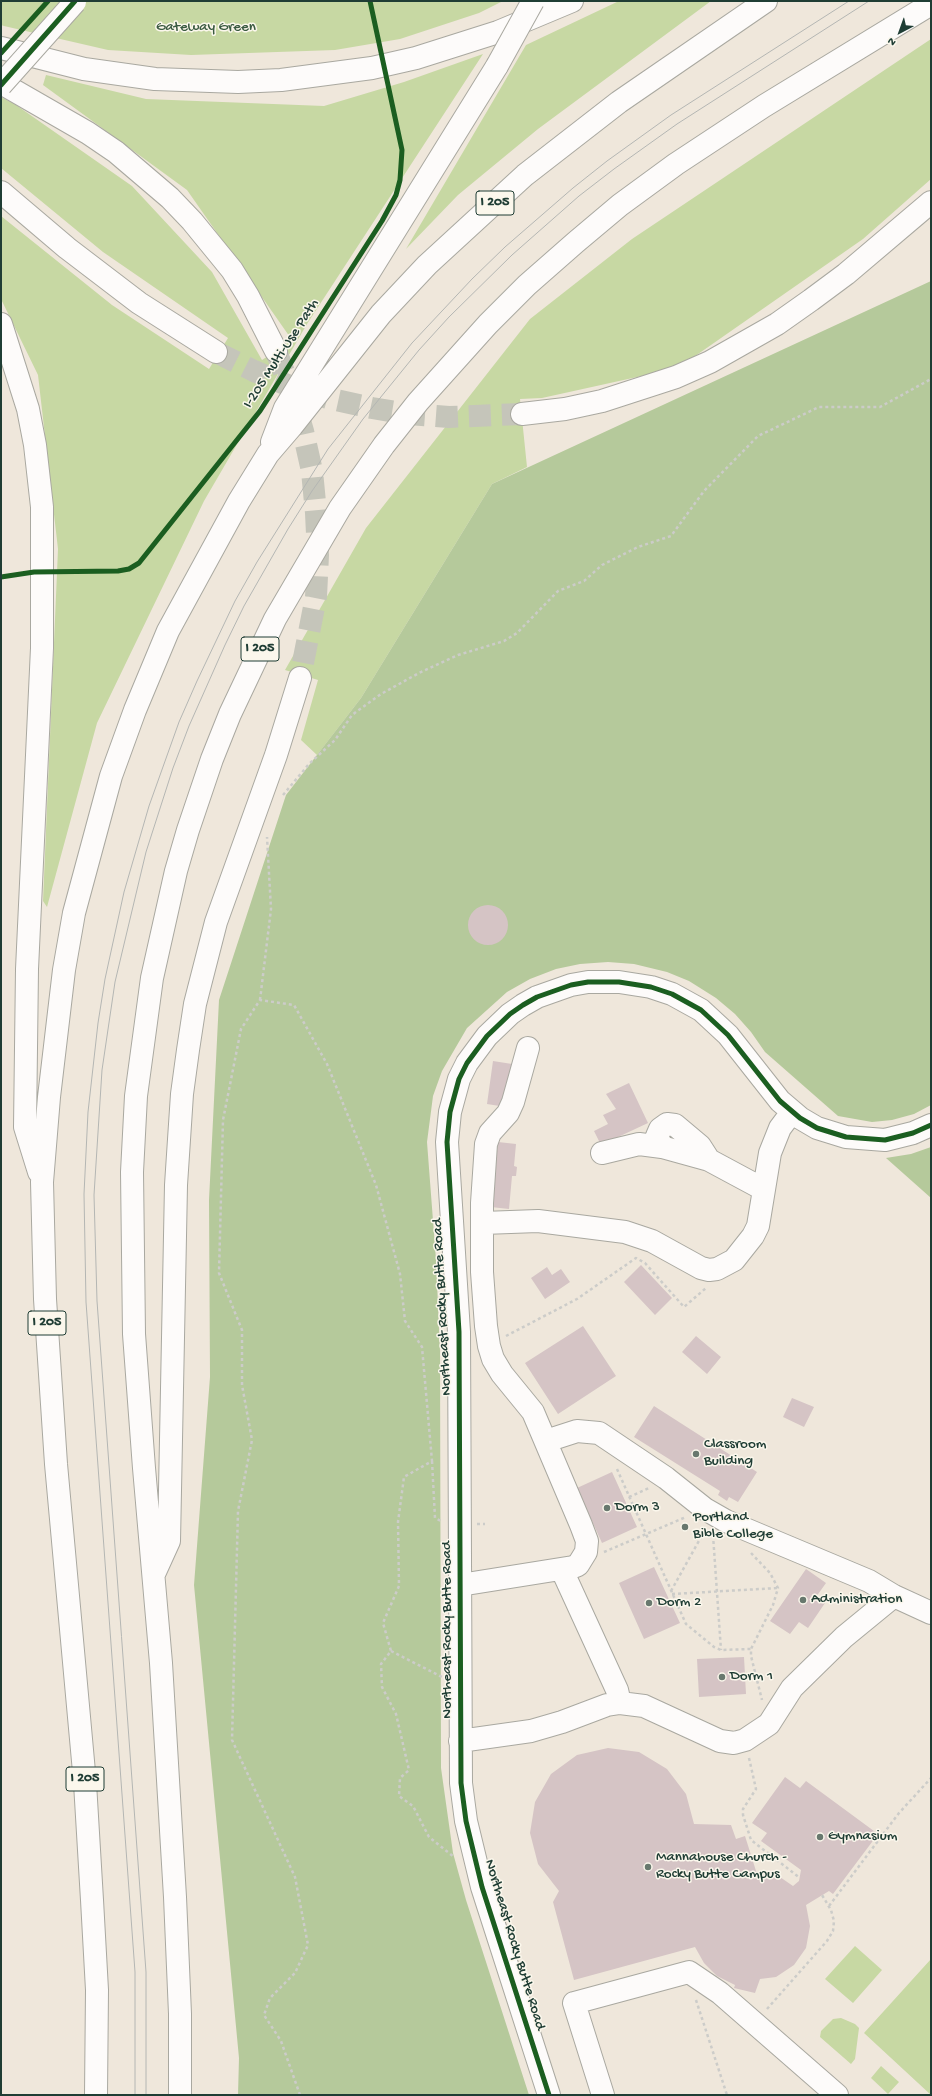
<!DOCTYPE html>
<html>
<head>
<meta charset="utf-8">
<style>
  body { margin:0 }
  #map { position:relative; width:932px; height:2096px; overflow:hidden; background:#efe7db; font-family:"Gochi Hand",sans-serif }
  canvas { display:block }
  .frame { position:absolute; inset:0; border:2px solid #1f3d34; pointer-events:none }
  .north { position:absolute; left:880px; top:12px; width:40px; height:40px; -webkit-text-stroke:3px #fbf7ec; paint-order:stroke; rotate:221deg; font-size:11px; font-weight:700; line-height:16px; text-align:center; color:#1f3d34 }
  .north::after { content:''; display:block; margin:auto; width:14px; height:18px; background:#1f3d34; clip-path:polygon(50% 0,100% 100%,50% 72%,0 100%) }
</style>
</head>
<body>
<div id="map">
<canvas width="932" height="2096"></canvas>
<div class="frame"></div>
<div class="north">N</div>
</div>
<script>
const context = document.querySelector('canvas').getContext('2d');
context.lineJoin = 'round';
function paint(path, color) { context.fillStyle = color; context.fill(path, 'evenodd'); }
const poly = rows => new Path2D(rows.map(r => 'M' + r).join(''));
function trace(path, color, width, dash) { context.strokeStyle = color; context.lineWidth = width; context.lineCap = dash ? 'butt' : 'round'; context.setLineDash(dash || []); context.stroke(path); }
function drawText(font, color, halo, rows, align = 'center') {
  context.font = font + ' "Gochi Hand",sans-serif'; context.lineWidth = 3; context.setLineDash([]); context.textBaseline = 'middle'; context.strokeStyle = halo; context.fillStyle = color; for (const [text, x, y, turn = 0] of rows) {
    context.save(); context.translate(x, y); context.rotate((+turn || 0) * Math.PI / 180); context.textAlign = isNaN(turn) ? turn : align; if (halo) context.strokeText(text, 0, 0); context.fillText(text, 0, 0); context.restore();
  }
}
paint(poly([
  [1,1,503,1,479,13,400,39,335,50,191,55,108,50,4,26,1,25],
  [619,1,711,1,538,129,458,195,406,249,526,45],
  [931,39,931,179,863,239,678,368,542,398,520,399,527,467,492,484,361,698,317,755,301,740,318,680,285,670,366,528,530,319,632,239],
  [483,54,307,324,204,501,97,723,47,907,43,901,58,549,38,375,1,299,1,216,112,305,209,369,228,338,103,252,1,168,1,97,16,105,132,186,212,272,262,360,292,340,187,190,43,85,46,75,146,99,324,106,404,82],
  [855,1946,882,1970,853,2003,825,1979],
  [931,1959,931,2095,864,2033],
  [841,2018,855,2024,859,2028,855,2059,851,2064,820,2037,821,2031,833,2019],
  [881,2066,899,2082,888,2094,871,2078]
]), '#c7d8a3');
paint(poly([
  [931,281,931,1105,914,1114,892,1120,872,1122,838,1116,765,1052,751,1032,735,1014,716,998,689,981,667,972,634,964,608,962,580,964,556,969,530,979,507,992,467,1028,442,1071,433,1096,427,1142,436,1260,440,1351,441,1768,453,1853,466,1900,529,2095,238,2095,239,2058,194,1585,210,1377,209,1200,219,1000,286,795,361,698,492,484],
  [931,1147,931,1198,886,1158,911,1154]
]), '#b5c99b');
paint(poly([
  '468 925a20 20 0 1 1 40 0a20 20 0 1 1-40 0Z',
  [493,1061,512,1064,506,1107,487,1104],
  [629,1083,648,1123,601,1145,594,1131,608,1124,603,1115,616,1109,606,1094],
  [498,1142,516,1144,514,1166,517,1167,516,1176,512,1176,509,1209,491,1207],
  [641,1265,672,1298,655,1315,624,1282],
  [547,1267,552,1275,561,1269,570,1282,545,1299,531,1278],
  [583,1326,616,1376,558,1414,525,1363],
  [696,1336,721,1357,707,1374,682,1352],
  [792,1398,814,1407,804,1427,783,1417],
  [654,1406,757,1472,738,1502,729,1497,727,1501,718,1495,720,1491,634,1437],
  [612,1472,637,1527,602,1543,577,1488],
  [654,1567,680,1623,644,1639,619,1583],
  [806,1569,826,1583,816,1597,825,1603,808,1628,799,1622,790,1634,770,1621],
  [744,1657,746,1694,699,1697,697,1659],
  [608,1748,639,1752,667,1769,686,1794,694,1824,731,1825,736,1839,745,1836,756,1871,777,1875,793,1886,799,1881,801,1870,761,1841,767,1833,752,1823,785,1777,800,1788,806,1781,878,1834,833,1894,829,1891,806,1905,810,1926,806,1948,794,1965,776,1977,760,1979,755,1993,734,1988,735,1985,717,1976,704,1963,695,1947,574,1980,553,1902,559,1891,538,1864,530,1833,535,1802,551,1774,577,1755]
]), '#d5c4c5');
trace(poly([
  [276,351,292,393,303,431,312,471,316,513,318,555,316,597,300,678],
  [216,352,254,371,292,387,331,399,372,408,409,414,449,417,522,414]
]), '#c5c5ba', 22, [22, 11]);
const minor = poly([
  [662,1147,657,1136,660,1129,667,1124,675,1125,700,1146,709,1160],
  [602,1153,639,1144,662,1147,709,1160,763,1189],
  [483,1223,538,1221,625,1232,652,1241,701,1268,709,1270,717,1269,734,1260,753,1236,758,1226,770,1153,780,1128,792,1112],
  [546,1441,577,1431,599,1433,666,1478,705,1509,726,1521,869,1581,894,1596,931,1613],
  [562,1570,617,1690,620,1703,644,1706,720,1741,734,1743,745,1740,769,1724,792,1688,844,1637,894,1596],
  [460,1585,573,1567,578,1565,586,1552,587,1541,581,1525,533,1412,502,1374,493,1359,489,1346,486,1326,482,1272,482,1203,486,1144,490,1133,508,1113,513,1102,528,1048],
  [460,1741,531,1731,562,1722,607,1705,620,1703],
  [549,2095,482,1887,466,1821,461,1783,459,1332,447,1142,450,1112,459,1079,467,1063,487,1036,510,1014,523,1005,537,997,571,985,588,982,619,982,651,987,672,994,701,1010,728,1035,780,1101,800,1118,817,1128,846,1137,885,1140,913,1133,931,1125],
  [603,2095,574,2003,689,1972,720,1993,837,2095]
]);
const highway = poly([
  [1,48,84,69,155,79,238,82,281,80,372,68,416,58,498,32,572,1],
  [1,83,88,133,116,152,170,198,192,221,232,270,248,296,276,351],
  [1,192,67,248,139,303,216,352],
  [1,324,28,409,35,445,42,507,42,648,27,969,25,1127,39,1172],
  [522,414,565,409,602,401,676,377,710,362,777,324,811,300,846,274,931,202],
  [272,442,285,408,497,66],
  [154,1574,169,1541,176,1185,182,1094,188,1050,195,1004,216,922,276,755,300,678],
  [96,2095,97,1990,92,1900,85,1783,56,1464,45,1299,42,1182,49,1097,64,970,74,913,111,776,135,710,168,631,239,501,268,454,292,426,381,314,427,265,525,175,619,102,766,1],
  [180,2095,180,2014,175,1897,161,1663,144,1468,134,1334,132,1172,136,1096,152,978,176,871,188,830,212,759,230,714,275,619,340,508,384,445,418,402,488,324,527,285,576,242,620,205,676,164,764,106,931,4]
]);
trace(minor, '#a9a8a0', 24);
trace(highway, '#a9a8a0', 24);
trace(poly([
  [283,795,309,764,335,740,352,715,381,694,419,673,458,655,504,641,517,633,558,591,584,581,602,565,638,547,671,536,704,491,758,436,819,407,880,407,931,379],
  [260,1000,271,909,267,837],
  [506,1336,577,1299,636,1258,645,1263,684,1307,706,1288],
  [432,1461,435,1518,441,1521],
  [617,1469,686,1624,714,1647,721,1650,751,1649,751,1656,762,1700],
  [629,1497,649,1488],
  [477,1524,485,1524],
  [713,1535,721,1650],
  [604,1552,686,1517],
  [751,1553,770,1573,778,1588,773,1605,751,1649],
  [671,1591,705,1530],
  [672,1594,778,1588],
  [391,1651,442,1677],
  [749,1758,756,1789,743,1809,743,1815,751,1840,800,1878],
  [829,1906,899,1813,931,1778],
  [696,2000,727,2095],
  [767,2009,827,1941,833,1931,834,1921,831,1910,822,1895],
  [300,2095,281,2041,264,2015,270,1998,295,1973,308,1945,295,1877,232,1740,238,1511,252,1440,242,1385,242,1330,219,1273,223,1120,241,1029,260,1000,294,1005,327,1064,376,1185,400,1274,405,1321,422,1347,432,1461,404,1477,398,1522,399,1586,383,1623,391,1651,381,1664,382,1687,396,1714,409,1770,400,1778,399,1796,413,1806,429,1837,454,1857]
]), '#ccccc9', 2.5, [3, 3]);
trace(minor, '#fdfbfa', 22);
trace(highway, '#fdfbfa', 22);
trace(poly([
  [135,2095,135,1972,86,1302,84,1194,88,1112,98,1023,105,979,124,892,149,806,179,722,197,681,235,601,257,562,328,449,412,343,472,279,505,247,573,188,607,161,671,115,849,1],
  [146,2095,146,1972,97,1301,94,1195,102,1070,115,982,146,852,173,768,189,726,225,645,244,606,288,529,312,491,363,419,419,350,449,317,512,255,579,196,614,169,677,124,869,1]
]), '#b4b6b3', 1);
const majorBridge = poly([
  [1,85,75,2]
]);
const highwayBridge = poly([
  [497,66,533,1]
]);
trace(majorBridge, '#a9a8a0', 24, []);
trace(highwayBridge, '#a9a8a0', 24, []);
trace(majorBridge, '#fdfbfa', 22);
trace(highwayBridge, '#fdfbfa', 22);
trace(poly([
  [1,53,48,1],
  [1,85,75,1],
  [1,577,34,572,118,571,129,569,139,563,260,411,382,221,396,195,400,180,402,150,370,1],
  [549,2095,482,1887,466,1821,461,1783,459,1332,447,1142,450,1112,459,1079,467,1063,487,1036,510,1014,523,1005,537,997,571,985,588,982,619,982,651,987,672,994,701,1010,728,1035,780,1101,800,1118,817,1128,846,1137,885,1140,913,1133,931,1125]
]), '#1b5e20', 5);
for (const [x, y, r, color] of [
  [696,1454,4,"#68786e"],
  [607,1508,4,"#68786e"],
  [685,1527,4,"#68786e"],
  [803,1600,4,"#68786e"],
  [649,1603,4,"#68786e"],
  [722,1677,4,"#68786e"],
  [820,1837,4,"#68786e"],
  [648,1867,4,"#68786e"]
]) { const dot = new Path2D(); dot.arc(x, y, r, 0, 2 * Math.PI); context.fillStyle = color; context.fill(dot); trace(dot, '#fbf7ec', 1.5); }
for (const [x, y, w] of [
  [495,203,38],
  [260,649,38],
  [47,1323,38],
  [85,1779,38]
]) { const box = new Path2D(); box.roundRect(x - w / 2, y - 12, w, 24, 3); context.fillStyle = '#fbf7ec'; context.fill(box); trace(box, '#1f3d34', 1); }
drawText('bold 14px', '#1f3d34', null, [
  ["I 205",495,203],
  ["I 205",260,649],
  ["I 205",47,1323],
  ["I 205",85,1779]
]);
drawText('15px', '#3a5a41', '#fbf7ec', [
  ["Gateway Green",206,28]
]);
drawText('15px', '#1f3d34', '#fbf7ec', [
  ["I-205 Multi-Use Path",282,354,-57],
  ["Northeast Rocky Butte Road",443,1307,-93],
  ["Northeast Rocky Butte Road",448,1630,-90],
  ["Northeast Rocky Butte Road",514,1945,73]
]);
drawText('15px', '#1f3d34', '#fbf7ec', [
  ["Classroom",704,1445],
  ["Building",704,1462],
  ["Dorm 3",615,1508],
  ["Portland",693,1518],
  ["Bible College",693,1535],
  ["Administration",811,1600],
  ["Dorm 2",657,1603],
  ["Dorm 1",730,1677],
  ["Gymnasium",828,1837],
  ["Mannahouse Church -",656,1858],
  ["Rocky Butte Campus",656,1875]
], 'left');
</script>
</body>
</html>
